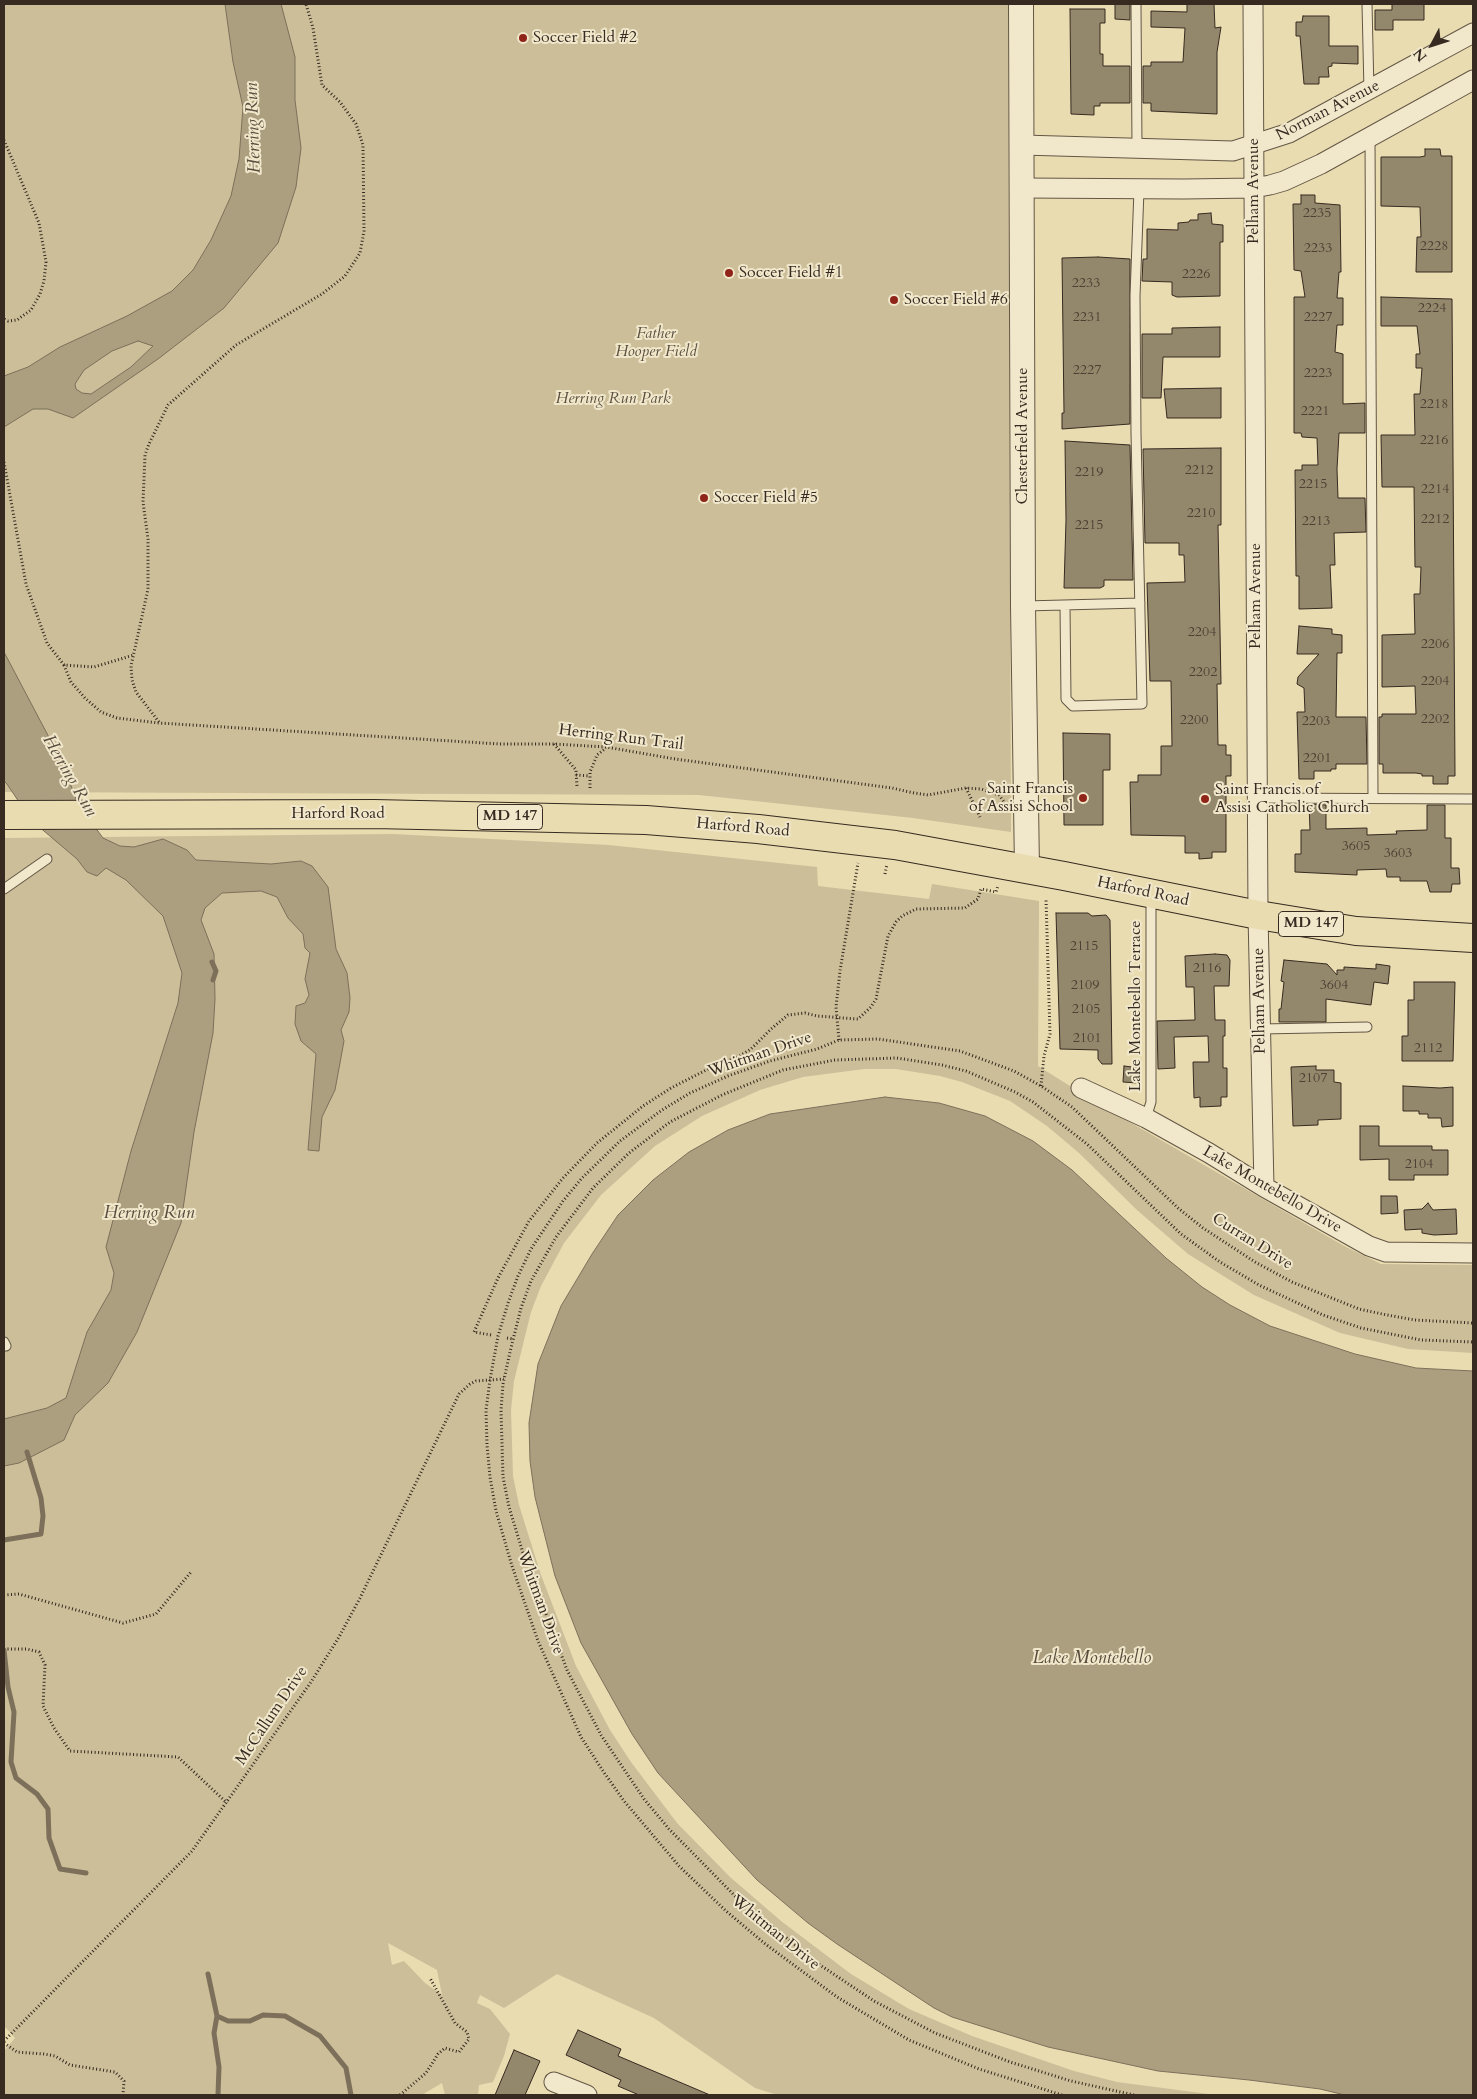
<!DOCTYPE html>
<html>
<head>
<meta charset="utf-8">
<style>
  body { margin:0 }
  #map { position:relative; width:1477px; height:2099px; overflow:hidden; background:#e9dcb1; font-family:Cardo,serif }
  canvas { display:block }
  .frame { position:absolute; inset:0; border:5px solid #362a21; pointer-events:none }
  .north { position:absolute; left:1407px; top:20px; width:50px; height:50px; -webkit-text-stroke:4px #f1e8cc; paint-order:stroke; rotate:230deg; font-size:14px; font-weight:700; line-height:20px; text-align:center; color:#362a21 }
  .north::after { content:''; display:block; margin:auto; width:18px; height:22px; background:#362a21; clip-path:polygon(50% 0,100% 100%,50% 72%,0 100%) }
</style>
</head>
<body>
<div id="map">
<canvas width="1477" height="2099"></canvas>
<div class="frame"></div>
<div class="north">N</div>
</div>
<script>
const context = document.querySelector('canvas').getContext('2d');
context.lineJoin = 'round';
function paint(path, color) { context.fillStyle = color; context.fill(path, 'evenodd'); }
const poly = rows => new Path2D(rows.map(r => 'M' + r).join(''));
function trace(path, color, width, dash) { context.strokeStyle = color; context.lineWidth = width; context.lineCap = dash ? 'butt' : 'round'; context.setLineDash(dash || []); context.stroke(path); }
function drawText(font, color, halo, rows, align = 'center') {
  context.font = font + ' Cardo,serif'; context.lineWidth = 4; context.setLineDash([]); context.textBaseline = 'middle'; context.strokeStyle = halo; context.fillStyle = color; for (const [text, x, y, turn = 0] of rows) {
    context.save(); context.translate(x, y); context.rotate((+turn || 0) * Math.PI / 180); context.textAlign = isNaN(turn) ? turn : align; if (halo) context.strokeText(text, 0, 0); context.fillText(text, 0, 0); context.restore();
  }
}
paint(poly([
  [4,4,1008,4,1011,832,913,818,699,795,4,792],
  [392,834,609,845,817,867,818,886,929,899,932,884,1039,901,1038,1066,1102,1106,1344,1246,1381,1264,1473,1265,1473,1353,1408,1349,1340,1333,1254,1295,1188,1254,1137,1210,1079,1153,1047,1126,1010,1101,962,1082,940,1076,896,1069,864,1069,803,1077,760,1090,702,1116,655,1146,601,1195,564,1243,541,1286,531,1312,514,1381,511,1410,513,1476,519,1505,541,1575,576,1666,610,1730,631,1762,677,1823,730,1877,781,1921,851,1974,909,2009,972,2036,1074,2071,1117,2082,1216,2095,778,2095,755,2088,654,2018,557,1974,504,2008,480,1995,477,2003,490,2009,510,2034,504,2056,493,2082,479,2085,478,2095,445,2095,442,2083,425,2093,424,2095,4,2095,4,2051,15,2038,5,2027,4,2028,4,838],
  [388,1943,437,1970,442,1995,425,1983,404,1961,392,1965]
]), '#cbbe99');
const water = poly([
  [225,4,281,4,295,57,295,100,301,148,296,187,278,243,224,308,158,359,73,418,48,409,33,409,4,427,4,376,28,367,60,347,127,316,172,291,193,270,211,240,231,196,239,159,243,107,233,62,225,4],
  [138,341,153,346,131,367,91,394,82,393,76,389,75,384,84,370,112,351,138,341],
  [4,652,62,762,78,804,103,838,120,846,134,847,163,839,187,850,196,860,271,864,301,861,312,866,328,887,336,949,347,973,350,998,349,1012,341,1030,344,1041,335,1090,322,1117,319,1151,308,1150,316,1054,301,1041,295,1024,296,1006,305,1003,309,995,305,979,310,953,305,948,303,934,288,918,277,897,261,891,222,893,205,908,201,920,214,954,215,999,213,1033,194,1132,181,1223,137,1332,108,1383,75,1415,64,1440,19,1463,4,1466,4,1419,47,1408,66,1398,87,1332,111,1290,114,1273,106,1247,131,1151,178,1003,182,973,163,916,126,880,106,868,97,876,87,872,77,859,31,820,7,784,4,781,4,652],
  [885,1097,939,1103,985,1116,1033,1141,1072,1170,1166,1258,1202,1287,1230,1305,1270,1326,1355,1354,1416,1368,1473,1371,1473,2095,1345,2095,1320,2089,1249,2080,1158,2071,1048,2047,952,2017,934,2008,837,1944,808,1923,757,1880,658,1773,632,1734,581,1643,555,1576,535,1497,530,1461,529,1423,538,1364,561,1306,592,1254,618,1215,653,1180,689,1152,728,1130,770,1114,885,1097]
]);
paint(water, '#ac9f80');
trace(water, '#7d705a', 1);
trace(poly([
  [212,962,216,971,213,980],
  [4,1540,41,1534,43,1516,41,1498,27,1452],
  [4,1650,8,1687,14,1712,11,1762,16,1778,37,1794,48,1809,49,1838,60,1869,86,1873],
  [208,1974,217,2016,214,2033,219,2067,218,2095],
  [217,2016,228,2021,250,2021,263,2015,285,2016,320,2036,346,2068,351,2095]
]), '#7d705a', 5);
const building = poly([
  [1115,4,1130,4,1130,20,1115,19,1115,4],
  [1187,4,1214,4,1215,28,1221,27,1217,52,1217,114,1151,111,1151,103,1143,103,1143,66,1151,66,1151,62,1183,62,1185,28,1151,27,1151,11,1187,12,1187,4],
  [1392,4,1424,4,1424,20,1393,20,1393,30,1375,30,1375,10,1392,10,1392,4],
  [1070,9,1105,9,1105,23,1100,23,1100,54,1103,54,1103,66,1130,66,1130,103,1100,103,1100,106,1094,106,1094,115,1071,114,1070,9],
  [1303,16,1329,16,1329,46,1358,46,1358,64,1332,63,1332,66,1328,67,1329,77,1319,77,1319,84,1304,84,1300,36,1296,36,1296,22,1302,22,1303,16],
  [1425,149,1440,149,1441,156,1452,156,1452,272,1416,272,1417,237,1421,237,1420,207,1381,206,1381,157,1420,157,1425,156,1425,149],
  [1301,195,1315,195,1315,203,1340,205,1341,272,1339,272,1337,298,1343,298,1343,325,1337,325,1335,352,1343,354,1343,404,1365,403,1365,433,1339,433,1337,469,1338,498,1365,498,1366,532,1334,533,1335,565,1330,565,1332,608,1299,609,1299,576,1296,576,1295,470,1302,470,1302,465,1318,465,1317,438,1302,437,1301,433,1294,433,1294,297,1305,297,1301,271,1294,270,1293,204,1301,204,1301,195],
  [1211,213,1212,224,1223,225,1223,242,1220,242,1220,296,1177,297,1172,295,1172,282,1142,281,1143,259,1147,259,1147,229,1178,230,1178,223,1189,222,1190,220,1198,220,1198,214,1211,213],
  [1098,257,1130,259,1130,424,1062,429,1062,413,1064,413,1062,258,1098,257],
  [1381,297,1452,299,1455,776,1448,776,1448,784,1433,784,1433,776,1422,776,1422,774,1416,773,1383,773,1383,764,1379,764,1379,717,1382,717,1382,714,1416,714,1415,686,1382,687,1382,635,1415,634,1414,594,1420,594,1421,567,1415,567,1414,487,1382,487,1381,435,1415,435,1414,394,1420,394,1422,368,1416,368,1416,354,1420,354,1417,326,1381,326,1381,297],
  [1220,327,1220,357,1163,357,1161,398,1142,398,1142,334,1172,334,1172,328,1220,327],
  [1221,388,1221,418,1167,418,1164,389,1221,388],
  [1065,441,1130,445,1133,580,1104,580,1104,586,1100,588,1064,588,1066,520,1065,441],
  [1221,448,1221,525,1218,525,1221,684,1217,684,1218,745,1226,745,1226,755,1231,755,1231,776,1226,776,1226,852,1212,852,1212,858,1199,859,1199,853,1185,853,1185,836,1131,835,1130,782,1138,782,1138,775,1161,775,1161,746,1172,746,1171,681,1150,681,1147,583,1185,582,1184,555,1179,555,1179,543,1145,543,1143,449,1221,448],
  [1299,626,1332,629,1332,634,1342,635,1342,653,1337,653,1336,717,1366,717,1367,764,1336,764,1336,769,1331,769,1331,771,1314,771,1314,779,1299,779,1297,712,1305,712,1304,688,1297,684,1298,677,1319,654,1297,654,1299,626],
  [1063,733,1110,734,1110,770,1103,770,1103,825,1064,825,1063,733],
  [1309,804,1326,805,1326,829,1367,828,1367,835,1397,834,1396,831,1427,830,1427,805,1445,805,1445,838,1451,838,1451,868,1459,868,1460,884,1452,884,1451,892,1430,892,1427,881,1400,881,1400,877,1387,877,1386,869,1357,870,1357,875,1295,872,1295,854,1301,854,1301,830,1310,830,1309,804],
  [1056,913,1088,913,1092,916,1106,915,1110,920,1112,1064,1102,1064,1098,1059,1098,1050,1060,1049,1056,913],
  [1215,954,1227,955,1230,960,1229,986,1214,986,1215,1020,1225,1020,1225,1036,1223,1036,1223,1068,1227,1068,1227,1097,1221,1097,1221,1106,1200,1107,1200,1097,1194,1098,1193,1062,1209,1062,1208,1036,1174,1037,1175,1068,1158,1069,1157,1021,1195,1020,1194,987,1186,987,1185,956,1215,954],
  [1284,960,1327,964,1337,975,1337,970,1344,970,1344,967,1376,969,1376,964,1390,966,1388,984,1374,982,1371,1005,1326,999,1326,1022,1279,1022,1279,1009,1281,1009,1284,982,1281,981,1284,960],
  [1414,982,1455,982,1453,1061,1402,1061,1402,1036,1408,1036,1408,1000,1414,1000,1414,982],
  [1124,1066,1140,1068,1138,1083,1123,1082,1124,1066],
  [1316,1066,1316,1070,1334,1070,1334,1082,1341,1083,1341,1119,1318,1120,1318,1125,1293,1126,1291,1067,1316,1066],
  [1403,1086,1440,1088,1453,1087,1453,1126,1442,1127,1441,1118,1428,1118,1428,1114,1419,1114,1419,1111,1403,1111,1403,1086],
  [1360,1126,1379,1126,1379,1146,1432,1146,1432,1150,1448,1150,1448,1175,1414,1175,1414,1180,1389,1180,1389,1159,1360,1160,1360,1126],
  [1381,1196,1397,1196,1398,1213,1381,1214,1381,1196],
  [1428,1203,1433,1210,1456,1209,1457,1234,1434,1235,1422,1233,1422,1229,1405,1230,1404,1210,1422,1209,1428,1203],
  [578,2030,621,2049,618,2056,710,2095,639,2095,618,2086,621,2080,566,2055,578,2030],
  [514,2050,540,2061,525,2095,495,2095,514,2050]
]);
paint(building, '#93876c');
trace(building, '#362a21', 1);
const service = poly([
  [1136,4,1137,148],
  [1367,4,1369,91],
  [1370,138,1373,798],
  [1025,606,1140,603],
  [1065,606,1066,699,1073,706,1142,704,1136,433,1135,296,1139,190],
  [1258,798,1473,799],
  [4,889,47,859],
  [1261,1029,1367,1027],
  [1146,1118,1151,1102,1151,896],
  [4,1342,6,1346]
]);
const minor = poly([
  [1253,4,1258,915,1264,1187],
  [1022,145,1233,151,1289,133,1473,33],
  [1023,188,1184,189,1254,188,1270,185,1284,181,1321,164,1473,80],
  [1081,1088,1146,1118,1209,1153,1264,1187,1369,1246,1386,1252,1473,1253],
  [554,2082,587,2095]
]);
const tertiary = poly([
  [1021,4,1023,606,1027,869]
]);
const primary = poly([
  [4,815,374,814,646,820,758,829,895,845,1064,876,1258,915,1356,931,1473,938]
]);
trace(service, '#635645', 11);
trace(minor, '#635645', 21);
trace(tertiary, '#635645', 26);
trace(primary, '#362a21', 30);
trace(poly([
  [4,140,39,223,46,262,44,281,40,294,31,310,17,320,8,321,4,319],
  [4,462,26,584,47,643,64,665,94,667,134,655],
  [64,665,71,682,85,698,101,712,117,718,159,723,500,744,554,744,606,747,675,759,892,788,914,793,928,795,966,788,981,789,999,795,1005,803],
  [159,722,136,692,132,680,131,666,148,589,148,539,143,502,145,455,149,444,168,405,236,345,322,294,345,276,360,253,364,231,363,145,356,124,340,102,322,85,313,28,306,4],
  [554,744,576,770,577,787],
  [576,775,590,776],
  [590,788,590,772,597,755,606,748],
  [966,788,980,817],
  [885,874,887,864],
  [839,1040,836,1007,840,971,858,863],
  [1041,1086,1044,1056,1050,1034,1046,899],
  [491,1335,474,1332,498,1278,529,1221,563,1178,597,1143,643,1106,671,1088,712,1067,738,1057,751,1049,771,1029,788,1015,805,1013,817,1016,858,1019,871,1007,876,999,888,936,896,922,902,916,916,909,965,908,978,899,981,889,996,892,998,885],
  [507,1338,513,1339],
  [4,1595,19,1594,123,1623,156,1614,191,1572],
  [4,1649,27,1649,39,1652,45,1665,43,1706,54,1728,70,1751,178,1757,227,1803],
  [4,2041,192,1851,311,1682,339,1637,360,1598,459,1394,470,1384,476,1381,504,1379],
  [4,2043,17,2052,44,2054,55,2056,70,2065,115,2072,124,2081,123,2095],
  [400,2095,426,2073,438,2054,445,2048,459,2052,469,2039,467,2032,455,2023,430,1978],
  [1062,2095,979,2069,909,2040,837,1997,764,1943,726,1911,679,1866,624,1801,603,1771,581,1737,538,1641,512,1566,496,1511,490,1477,487,1445,486,1410,490,1380,498,1336,508,1303,518,1276,531,1249,563,1201,582,1178,620,1141,662,1110,690,1093,728,1076,770,1061,817,1049,839,1040,878,1039,960,1051,1014,1071,1041,1086,1072,1107,1178,1208,1203,1228,1255,1262,1292,1282,1359,1309,1387,1315,1415,1320,1473,1323],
  [1134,2095,1071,2081,1010,2062,935,2033,874,2001,820,1965,737,1898,669,1829,644,1799,601,1735,567,1670,523,1553,509,1507,503,1477,501,1410,503,1384,510,1352,521,1308,531,1281,556,1237,593,1188,629,1153,670,1122,722,1095,783,1070,835,1060,897,1058,942,1065,966,1071,1015,1092,1033,1102,1087,1144,1181,1234,1220,1262,1259,1285,1323,1315,1361,1328,1421,1340,1473,1342]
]), '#362a21', 3, [1, 2.5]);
trace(service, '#f1e8cc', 9);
trace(minor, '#f1e8cc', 19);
trace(tertiary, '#f1e8cc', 24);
trace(primary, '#e9dcb1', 28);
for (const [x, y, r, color] of [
  [523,38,5,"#8f2418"],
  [729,273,5,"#8f2418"],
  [894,300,5,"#8f2418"],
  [704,498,5,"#8f2418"],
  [1083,798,5,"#8f2418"],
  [1205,799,5,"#8f2418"]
]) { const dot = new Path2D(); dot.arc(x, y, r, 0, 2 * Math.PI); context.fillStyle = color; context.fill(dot); trace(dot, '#f1e8cc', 2); }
drawText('14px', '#4d4134', null, [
  ["2235",1317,214],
  ["2228",1434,247],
  ["2233",1318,249],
  ["2226",1196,275],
  ["2233",1086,284],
  ["2224",1432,309],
  ["2231",1087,318],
  ["2227",1318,318],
  ["2227",1087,371],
  ["2223",1318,374],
  ["2218",1434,405],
  ["2221",1315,412],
  ["2216",1434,441],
  ["2212",1199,471],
  ["2219",1089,473],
  ["2215",1313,485],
  ["2214",1435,490],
  ["2210",1201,514],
  ["2212",1435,520],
  ["2213",1316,522],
  ["2215",1089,526],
  ["2204",1202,633],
  ["2206",1435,645],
  ["2202",1203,673],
  ["2204",1435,682],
  ["2202",1435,720],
  ["2200",1194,721],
  ["2203",1316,722],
  ["2201",1317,759],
  ["3605",1356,847],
  ["3603",1398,854],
  ["2115",1084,947],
  ["2116",1207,969],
  ["2109",1085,986],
  ["3604",1334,986],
  ["2105",1086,1010],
  ["2101",1087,1039],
  ["2112",1428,1049],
  ["2107",1313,1079],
  ["2104",1419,1165]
]);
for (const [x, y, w] of [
  [510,817,65],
  [1311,924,65]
]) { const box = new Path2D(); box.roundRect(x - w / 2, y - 12.5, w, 25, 4); context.fillStyle = '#f1e8cc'; context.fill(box); trace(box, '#362a21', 1); }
drawText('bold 15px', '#362a21', null, [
  ["MD 147",510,817],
  ["MD 147",1311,924]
]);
drawText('16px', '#362a21', '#f1e8cc', [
  ["Soccer Field #2",533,38],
  ["Soccer Field #1",739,273],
  ["Soccer Field #6",904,300],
  ["Soccer Field #5",714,498],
  ["Saint Francis",1073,789,"right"],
  ["of Assisi School",1073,807,"right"],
  ["Saint Francis of",1215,790],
  ["Assisi Catholic Church",1215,808]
], 'left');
drawText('16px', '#362a21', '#f1e8cc', [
  ["Norman Avenue",1328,111,-27],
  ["Pelham Avenue",1254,191,-90],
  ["Chesterfield Avenue",1023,436,-90],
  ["Pelham Avenue",1256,596,-90],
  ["Herring Run Trail",621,738,7],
  ["Harford Road",338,814],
  ["Harford Road",743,828,5],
  ["Harford Road",1143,892,12],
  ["Pelham Avenue",1260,1001,-91],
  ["Lake Montebello Terrace",1136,1006,-90],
  ["Whitman Drive",760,1055,-19],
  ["Lake Montebello Drive",1272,1190,30],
  ["Curran Drive",1252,1242,32],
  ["Whitman Drive",540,1603,70],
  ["McCallum Drive",272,1716,-56],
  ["Whitman Drive",775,1933,39]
]);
drawText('italic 16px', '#5b4f3f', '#f1e8cc', [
  ["Father",656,334],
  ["Hooper Field",656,352],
  ["Herring Run Park",613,399]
]);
drawText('italic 18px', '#594d3e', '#f1e8cc', [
  ["Herring Run",254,128,-92],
  ["Herring Run",69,776,60],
  ["Herring Run",149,1214],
  ["Lake Montebello",1092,1659]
]);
</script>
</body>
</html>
